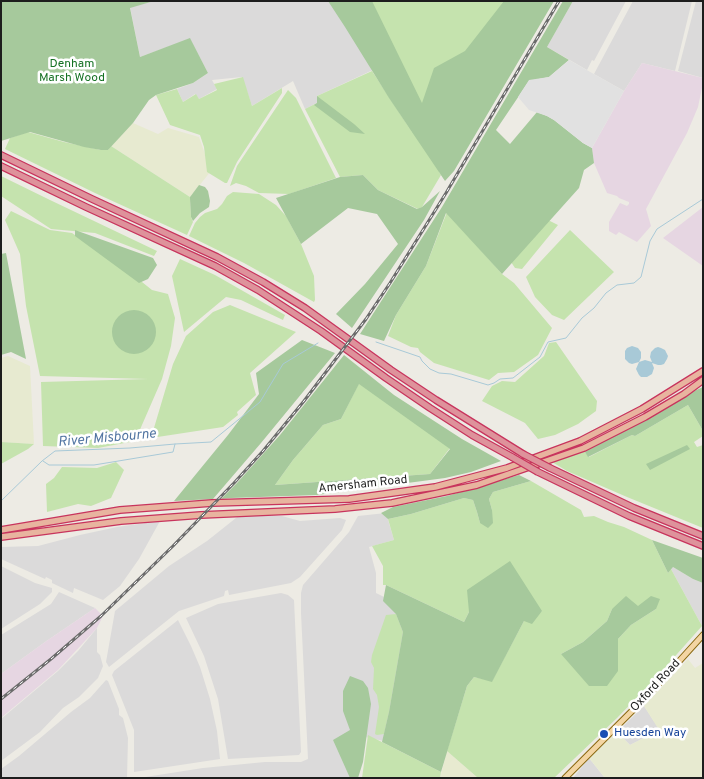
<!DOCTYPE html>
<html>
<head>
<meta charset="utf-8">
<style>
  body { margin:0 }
  #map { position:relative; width:704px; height:779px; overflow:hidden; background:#edebe4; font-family:Overpass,sans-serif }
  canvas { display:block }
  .frame { position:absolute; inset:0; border:2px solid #1d1d1d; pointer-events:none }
</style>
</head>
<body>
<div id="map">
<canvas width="704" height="779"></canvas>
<div class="frame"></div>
</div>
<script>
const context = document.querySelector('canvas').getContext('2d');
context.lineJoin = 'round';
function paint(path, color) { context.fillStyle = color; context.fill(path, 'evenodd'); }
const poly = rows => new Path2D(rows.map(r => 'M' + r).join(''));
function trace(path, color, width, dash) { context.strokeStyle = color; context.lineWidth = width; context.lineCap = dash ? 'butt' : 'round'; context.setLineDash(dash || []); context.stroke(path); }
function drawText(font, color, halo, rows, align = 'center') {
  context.font = font + ' Overpass,sans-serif'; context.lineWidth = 5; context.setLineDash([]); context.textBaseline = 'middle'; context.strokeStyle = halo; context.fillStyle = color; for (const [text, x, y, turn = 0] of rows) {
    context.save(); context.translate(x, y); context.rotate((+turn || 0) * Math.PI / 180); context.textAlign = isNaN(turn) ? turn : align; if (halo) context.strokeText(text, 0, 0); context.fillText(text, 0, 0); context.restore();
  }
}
paint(poly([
  [154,1,331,1,375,69,317,96,317,103,305,109,293,81,252,106,242,77,212,80,217,89,199,99,195,94,183,102,177,89,193,83,208,73,190,39,140,57,130,7],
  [573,1,626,1,594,61,592,60,587,70,547,47],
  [633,1,692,1,675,71,642,63,624,91,594,74],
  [696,1,703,1,703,78,678,71],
  [386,513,394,540,369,547,376,573,376,593,443,626,393,743,365,737,357,778,139,778,203,768,265,762,301,762,308,759,301,613,301,593,303,585,349,532,358,516],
  [241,514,282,516,300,521,340,518,346,520,342,530,300,577,291,583,229,595,228,590,225,591,224,596,179,611,109,667,106,662,115,611,169,566,207,541],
  [160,521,139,559,120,586,103,600,74,588,73,593,52,583,52,580,46,577,45,579,1,559,1,547,38,546,80,535,117,527],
  [1,566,35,583,52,588,52,592,40,604,1,629],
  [673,567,693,579,703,583,703,625,702,626,671,569],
  [59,592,95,608,45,642,1,674,1,635,51,604],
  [281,593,288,595,294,600,301,752,299,755,228,759,218,699,204,656,186,618,218,604],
  [178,620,191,646,200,667,210,699,217,731,220,759,134,772,134,730,112,675,114,671],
  [97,628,97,652,100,655,103,666,98,678,79,697,63,708,40,732,1,761,1,719,58,671,78,651],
  [106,680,108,681,119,709,119,715,123,718,128,738,127,778,1,778,1,769,19,756,71,712,90,698],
  [644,706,660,730,630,745,617,732],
  [589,758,605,778,573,778]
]), '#dbdada');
paint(poly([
  [642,63,703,78,703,83,698,107,687,133,646,209,651,226,637,242,619,232,616,235,609,231,609,222,620,203,627,206,629,204,629,202,619,198,617,196,607,193,594,163,592,148,624,91],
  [703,207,703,266,663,238],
  [95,608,103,616,97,628,58,670,1,718,1,674,45,642]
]), '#e6d6e2');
paint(poly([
  [133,123,158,134,168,128,199,137,211,171,190,197,111,146],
  [8,356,30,366,34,444,1,442,1,358],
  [688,659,695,668,703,663,703,778,605,778,589,758,617,732,630,745,659,730,644,706],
  [447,751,478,778,440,778]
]), '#e7ead0');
paint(poly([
  [331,1,526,1,439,172,441,175,422,207,418,209,378,190,363,175,340,177,305,109,317,103,317,96,372,71,412,132],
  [243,77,252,106,282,88,282,93,237,162,227,183,225,183,207,172,204,147,200,135,170,125,156,95,177,89,183,102,196,94,199,99,217,90,214,84],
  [288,90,296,98,336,178,289,194,259,193,246,186,236,183,230,186,237,166],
  [28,132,64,142,101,150,108,150,111,146,190,197,191,217,193,222,187,235,95,193,5,149,10,138],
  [1,176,50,200,157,251,154,256,95,233,51,229,1,196],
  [233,192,259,194,276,205,286,216,301,244,314,276,315,300,314,302,244,263,189,236,195,223,200,217,205,213,217,209,222,204,227,196],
  [11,211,50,230,72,233,137,278,152,290,168,294,175,318,171,346,162,379,135,441,98,448,43,446,41,382,148,379,40,376,26,306,20,254,5,220],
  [447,212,502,274,514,283,552,328,538,355,514,372,498,373,489,380,434,363,420,352,418,348,411,347,388,336,396,315,426,266],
  [548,220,558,225,522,269,515,268,511,262],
  [570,230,614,272,564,320,552,315,535,297,526,277],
  [180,259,215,275,285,315,283,320,241,300,226,297,184,332,172,276],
  [230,305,296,332,250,373,256,395,237,412,238,415,223,427,151,438,173,364,186,336,213,312],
  [556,342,597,401,596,411,578,424,555,435,538,439,525,423,482,401,492,386,502,381,515,382,544,356,549,343],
  [359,383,450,448,430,474,275,485,293,460,323,425,341,419],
  [688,405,703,431,703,436,694,442,697,447,703,445,703,528,627,497,567,471,552,462,584,450,589,457,632,435,635,436],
  [1,443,1,442,34,444,28,449,1,464],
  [116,462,124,470,111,498,91,506,78,504,47,512,46,484,54,478,62,467,97,468],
  [531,481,581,510,584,517,594,516,608,522,624,527,652,540,668,573,671,569,702,626,653,681,617,718,554,778,478,778,447,751,467,686,474,677,492,681,524,621,542,611,469,612,464,622,386,585,383,585,383,566,372,546,394,540,388,519,411,514,464,498,473,500,477,512,480,523,492,510,489,499,493,492],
  [638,606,656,609,631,625,618,639,618,671,561,654,583,642,607,621,612,609],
  [396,614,403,632,389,712,384,734,377,735,375,734,379,707,377,695,373,689,374,668,371,662,372,655,386,615],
  [368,735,441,772,440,778,362,778]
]), '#c5e3ae');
paint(poly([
  [1,1,154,1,130,8,140,57,190,38,208,73,193,83,156,95,149,100,133,123,108,150,101,150,84,147,30,132,1,141],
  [328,1,372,1,422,103,434,68,465,51,504,1,554,1,454,171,445,181,389,98,345,27],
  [563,1,573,1,547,47,569,60,549,77,529,81,496,130,510,144,537,112,547,116,554,120,583,143,592,148,594,163,584,170,579,188,502,274,446,213,426,266,396,315,384,341,360,334,442,207],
  [317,96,354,124,365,134,350,132,314,105,317,103],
  [363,175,378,190,417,209,422,207,440,191,424,220,352,328,336,314,365,284,398,244,377,214,348,208,301,244,276,198,340,177],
  [199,185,205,187,208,191,210,201,209,207,200,213,193,221,191,217,190,199,190,197],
  [75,230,153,258,157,265,148,279,139,283,75,236],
  [6,253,26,359,11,352,1,355,1,254],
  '112 332a22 22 0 1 1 44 0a22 22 0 1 1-44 0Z',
  [302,340,335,353,261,443,213,499,174,501,228,435,259,394,256,373],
  [344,355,394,395,462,439,501,461,471,472,445,478,317,495,231,498,221,499,237,483,280,435],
  [359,384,450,449,430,474,275,485,293,460,323,425,341,419],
  [703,387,703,400,702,402,703,407,703,431,688,405,635,436,632,435,588,457,584,450,623,431,680,400,692,392],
  [687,445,690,449,650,470,646,464],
  [519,475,531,481,493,492,489,499,492,510,493,523,488,528,480,523,477,512,473,500,464,498,411,514,388,519,381,513,393,507,447,496],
  [652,540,703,558,703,583,693,579,673,567,668,573],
  [510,561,542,611,532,624,524,621,492,682,474,677,467,686,441,772,382,742,389,712,403,632,396,614,383,601,386,585,464,622,469,612,467,590],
  [626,596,638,606,651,596,660,599,656,609,631,625,618,639,618,671,607,686,589,686,561,654,583,642,607,621,612,609],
  [350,676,363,681,368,688,371,704,363,762,358,778,350,778,333,740,350,730,343,711,343,691]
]), '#a6c99c');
paint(poly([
  [569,60,624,91,592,148,583,143,554,120,547,116,529,110,518,97,529,80,549,77]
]), '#e1e1e1');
paint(poly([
  [632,346,638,348,641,352,641,358,639,362,645,360,652,362,650,357,651,352,655,348,658,347,661,348,665,350,668,356,667,359,664,364,661,365,658,365,652,363,654,368,652,374,647,377,641,377,639,375,636,369,639,362,632,364,629,363,625,359,625,351,627,348]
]), '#a8c9d7');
trace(poly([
  [376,342,420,357,422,361,430,369,439,373,451,374,488,385,494,383,500,379,513,378,540,357,548,342,566,338,582,318,594,308,606,293,617,285,634,283,641,277,650,241,657,229,703,199],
  [43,461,49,465,94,465,173,452,175,444],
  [1,501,42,461,55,451,130,448,175,444,211,442,260,402,283,364,318,343]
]), '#a8c9d7', 1);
const primary = poly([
  [565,778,653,690,703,635]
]);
const trunk = poly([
  [1,530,120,510,212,503,349,499,435,487,507,468,580,441,642,409,703,371],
  [1,537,121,521,201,515,335,509,392,503,477,485,584,448,645,417,684,394,703,380]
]);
const motorway = poly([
  [1,155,92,199,217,257,263,282,305,308,391,370,436,400,523,454],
  [1,166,86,207,215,266,258,290,321,331,386,378,430,408,472,435,512,457],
  [550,468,634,508,703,536],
  [538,472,629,516,703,546]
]);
trace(primary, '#88670e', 7);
trace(trunk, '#c8345d', 8);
trace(motorway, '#c8345d', 8);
trace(primary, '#f3d5a3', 5);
trace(trunk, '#e8b49f', 5.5);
trace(motorway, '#de929b', 5.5);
const rail = poly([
  [1,699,51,659,101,616,173,546,234,483,263,451,304,401,366,319,390,283,446,193,559,1]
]);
trace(rail, '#6b6b6b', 3);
trace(rail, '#fff', 1, [4]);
const motorwayBridge = poly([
  [523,454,550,468],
  [512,457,538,472]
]);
trace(motorwayBridge, '#c8345d', 8, []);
trace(motorwayBridge, '#de929b', 5.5);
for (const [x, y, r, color] of [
  [604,734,5,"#1a4fb4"]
]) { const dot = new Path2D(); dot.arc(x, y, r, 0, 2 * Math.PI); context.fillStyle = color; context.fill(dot); trace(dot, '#fff', 2); }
drawText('12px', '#157123', '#fff', [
  ["Denham",72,65],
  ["Marsh Wood",72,79]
]);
drawText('12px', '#1d1d1d', '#fff', [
  ["Amersham Road",363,485,-6],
  ["Oxford Road",656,686,-47]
]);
drawText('12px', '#164399', '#fff', [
  ["Huesden Way",614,734]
], 'left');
drawText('italic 14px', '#5376a3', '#fff', [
  ["River Misbourne",107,439,-5]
]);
</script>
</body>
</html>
